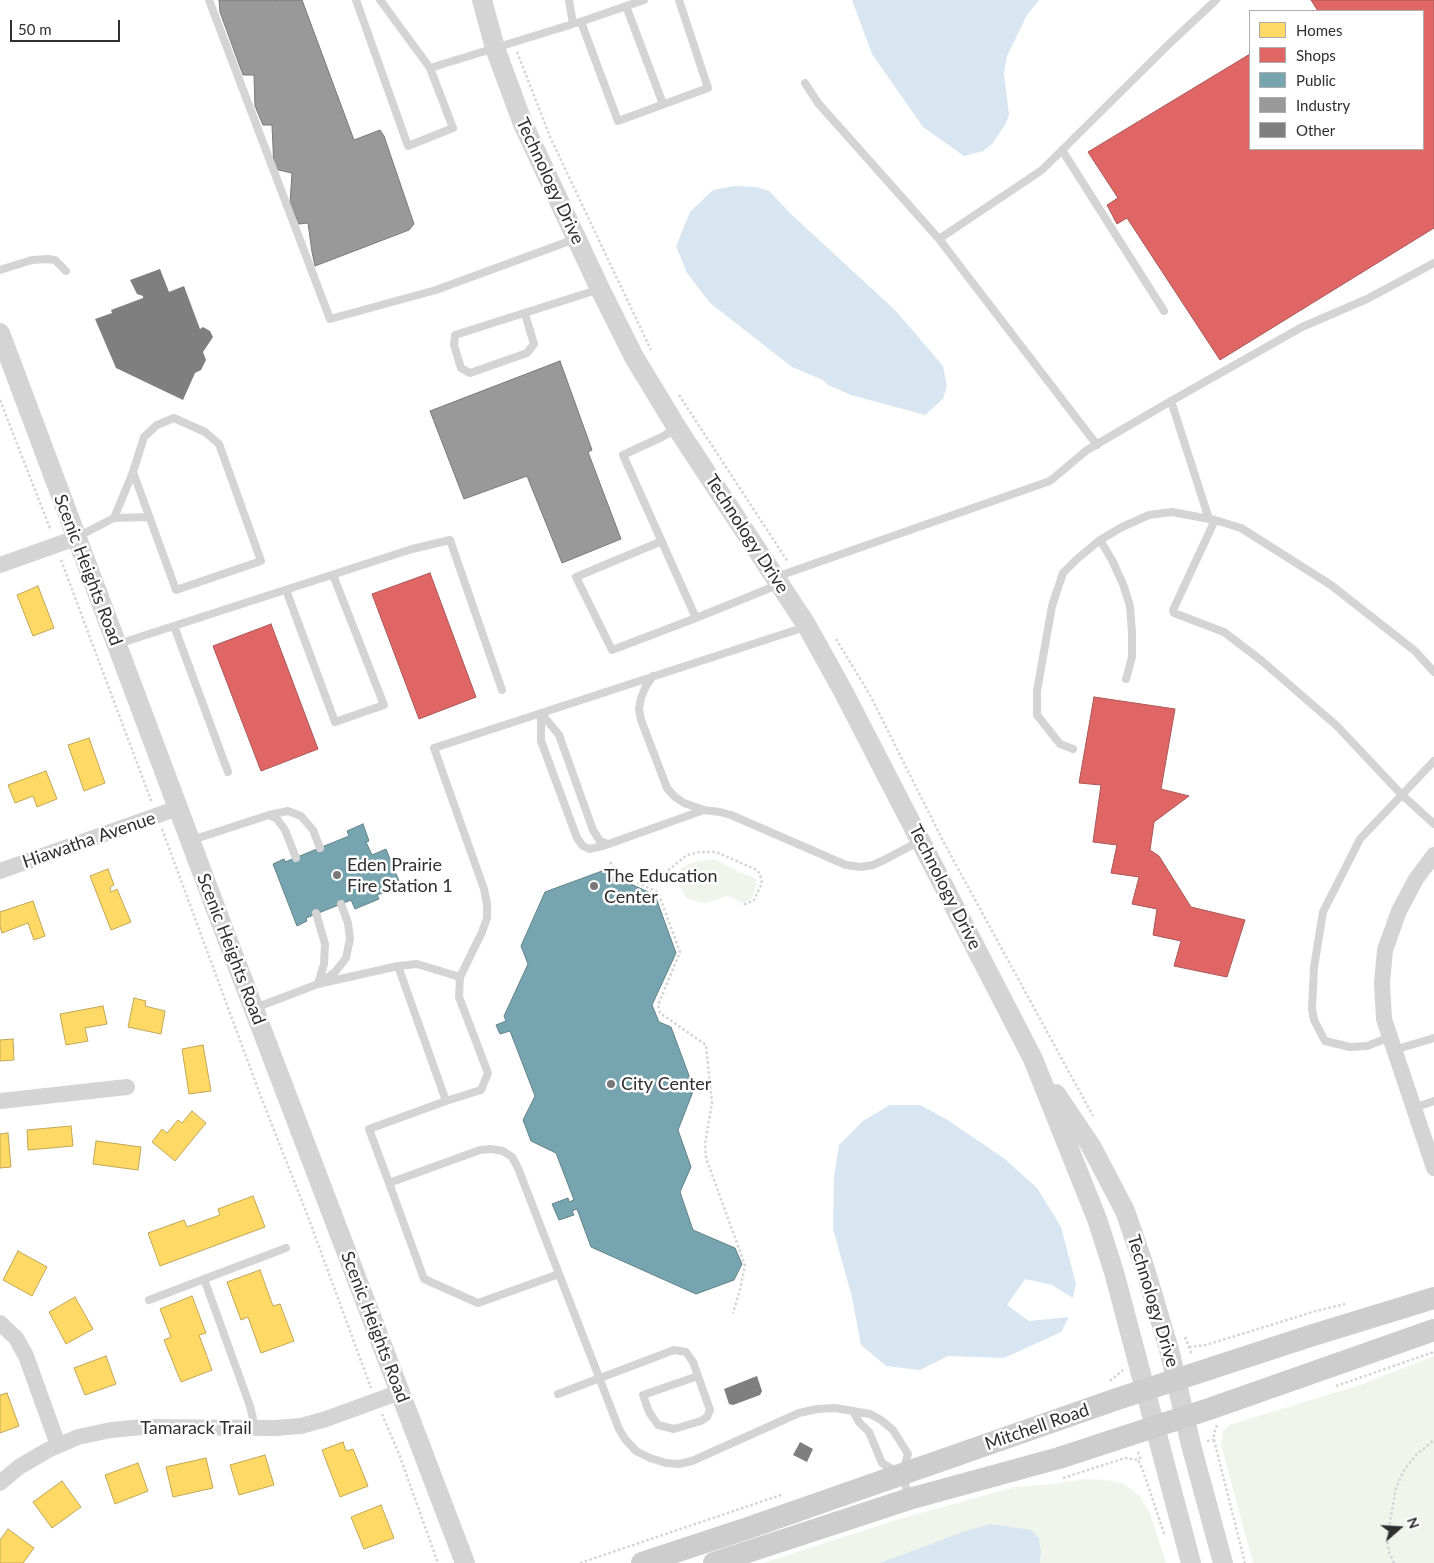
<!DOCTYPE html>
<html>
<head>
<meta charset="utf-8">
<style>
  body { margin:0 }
  #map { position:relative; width:1434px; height:1563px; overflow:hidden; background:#fff; font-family:Lato,sans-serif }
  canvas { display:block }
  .legend { position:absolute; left:1249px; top:10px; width:175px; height:140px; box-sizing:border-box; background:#fff; border:1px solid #acacac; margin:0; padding:6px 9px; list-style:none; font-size:15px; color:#2f2f2f }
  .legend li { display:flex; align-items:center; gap:10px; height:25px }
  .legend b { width:25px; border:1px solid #acacac }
  .north { position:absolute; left:1374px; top:1503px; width:50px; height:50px; -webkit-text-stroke:4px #fff; paint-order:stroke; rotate:71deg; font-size:14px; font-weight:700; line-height:20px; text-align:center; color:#2f2f2f }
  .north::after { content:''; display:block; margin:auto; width:18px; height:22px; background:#2f2f2f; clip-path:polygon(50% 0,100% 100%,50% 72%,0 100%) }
  .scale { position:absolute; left:10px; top:20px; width:110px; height:22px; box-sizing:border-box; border:2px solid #2f2f2f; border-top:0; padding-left:6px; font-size:15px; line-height:18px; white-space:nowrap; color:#2f2f2f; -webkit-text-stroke:4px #fff; paint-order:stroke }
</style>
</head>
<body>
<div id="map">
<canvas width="1434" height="1563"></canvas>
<ul class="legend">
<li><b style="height:14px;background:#ffd966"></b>Homes</li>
<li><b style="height:14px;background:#e06666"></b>Shops</li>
<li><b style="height:14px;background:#76a5af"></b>Public</li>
<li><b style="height:14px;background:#999"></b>Industry</li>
<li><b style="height:14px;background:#7f7f7f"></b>Other</li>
</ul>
<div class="north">N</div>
<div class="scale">50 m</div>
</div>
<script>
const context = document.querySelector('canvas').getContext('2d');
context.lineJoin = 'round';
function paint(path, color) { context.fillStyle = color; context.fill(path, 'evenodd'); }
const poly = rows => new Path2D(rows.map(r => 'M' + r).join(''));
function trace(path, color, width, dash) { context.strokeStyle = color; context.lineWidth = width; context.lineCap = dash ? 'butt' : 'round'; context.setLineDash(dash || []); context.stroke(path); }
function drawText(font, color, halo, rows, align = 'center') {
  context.font = font + ' Lato,sans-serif'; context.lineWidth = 5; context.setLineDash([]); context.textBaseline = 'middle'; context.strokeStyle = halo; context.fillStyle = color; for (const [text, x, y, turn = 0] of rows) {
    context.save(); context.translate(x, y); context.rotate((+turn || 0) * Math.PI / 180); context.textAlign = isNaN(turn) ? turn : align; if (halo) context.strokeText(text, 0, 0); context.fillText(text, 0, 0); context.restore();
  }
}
paint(poly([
  [708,860,715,860,724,863,724,865,755,878,757,884,752,898,746,902,741,902,728,896,705,903,686,898,674,877,682,868,690,863],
  [1434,1356,1434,1563,1253,1563,1221,1445,1223,1431,1229,1425,1363,1384],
  [1081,1479,1107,1480,1124,1484,1140,1496,1150,1513,1166,1563,763,1563,896,1520,1015,1487,1056,1484]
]), '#f0f5ec');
paint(poly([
  [852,0,1039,0,1027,15,1007,56,1004,73,1009,115,1006,123,993,143,983,151,964,156,923,127,872,54],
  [734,186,757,187,769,191,792,215,896,311,943,366,947,386,943,399,925,415,851,395,828,385,823,380,792,367,710,303,687,273,676,246,690,212,713,190],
  [890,1105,920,1105,946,1119,1005,1159,1037,1188,1061,1227,1076,1284,1073,1298,1052,1285,1025,1279,1007,1305,1029,1321,1069,1317,1061,1332,1004,1358,948,1356,920,1370,886,1366,861,1345,852,1297,833,1229,834,1177,839,1145,863,1121],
  [990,1524,1031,1530,1039,1538,1041,1552,1040,1563,880,1563,963,1532]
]), '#d8e6f2');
const homes = poly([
  [38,586,54,628,33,636,17,595,38,586],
  [89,738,105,783,84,791,68,745,89,738],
  [46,771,57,799,37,807,33,796,15,803,8,785,46,771],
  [108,869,114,885,110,887,111,892,117,889,131,922,111,930,90,876,108,869],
  [33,901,45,936,34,940,28,923,2,933,0,926,0,912,33,901],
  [134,998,146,1001,145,1006,165,1011,161,1034,128,1027,134,998],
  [103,1006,107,1024,85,1028,88,1041,66,1045,60,1014,103,1006],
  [13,1039,14,1060,0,1061,0,1040,13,1039],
  [203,1045,211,1091,189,1094,182,1049,203,1045],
  [192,1111,206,1123,175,1161,152,1142,162,1129,167,1133,178,1120,182,1123,192,1111],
  [71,1126,73,1146,28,1150,27,1130,71,1126],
  [8,1133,11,1167,0,1168,0,1134,8,1133],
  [96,1141,141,1147,138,1170,93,1164,96,1141],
  [253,1196,265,1227,160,1266,148,1233,184,1220,187,1227,220,1215,218,1209,253,1196],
  [18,1251,47,1267,32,1296,3,1280,18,1251],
  [260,1270,273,1306,280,1304,294,1341,261,1353,248,1317,241,1320,227,1282,260,1270],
  [192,1296,206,1333,199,1335,212,1370,181,1382,164,1340,171,1337,160,1309,192,1296],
  [75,1297,93,1329,66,1344,49,1312,75,1297],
  [106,1356,116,1384,85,1395,74,1368,106,1356],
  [7,1393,19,1426,0,1433,0,1395,7,1393],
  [343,1442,346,1451,353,1449,368,1486,340,1497,322,1450,343,1442],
  [265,1455,274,1485,239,1495,230,1465,265,1455],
  [206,1458,213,1488,173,1497,166,1467,206,1458],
  [138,1463,148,1491,115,1504,105,1475,138,1463],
  [62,1481,81,1507,52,1528,33,1502,62,1481],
  [381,1505,394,1538,364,1549,351,1517,381,1505],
  [8,1529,34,1548,23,1563,0,1563,0,1540,8,1529]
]);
paint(homes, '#ffd966');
trace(homes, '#c1a656', 1);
const shops = poly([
  [1311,0,1434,0,1434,228,1220,360,1127,218,1117,224,1107,205,1118,198,1088,152,1250,54,1250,149,1423,149,1423,11,1318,11,1311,0],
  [430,573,476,697,419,719,372,594,430,573],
  [271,624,318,749,261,771,213,646,271,624],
  [1094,697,1175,709,1161,789,1189,796,1154,822,1150,850,1159,856,1191,907,1245,920,1227,977,1174,966,1181,941,1153,935,1157,909,1132,904,1139,877,1111,873,1117,845,1093,842,1101,785,1079,783,1094,697]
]);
paint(shops, '#e06666');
trace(shops, '#ab5656', 1);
const public = poly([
  [363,824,369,841,366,842,372,855,386,849,401,886,377,895,379,899,355,909,351,900,306,918,307,921,297,926,273,864,284,859,285,862,349,836,347,831,363,824],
  [602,871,655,895,676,953,652,1005,659,1022,671,1027,694,1089,678,1130,691,1167,680,1192,693,1230,735,1248,742,1264,734,1280,696,1294,591,1247,577,1209,572,1211,574,1215,559,1220,552,1204,568,1198,569,1202,574,1200,556,1153,531,1141,523,1120,535,1096,510,1031,500,1034,496,1025,506,1021,504,1016,528,964,521,946,545,892,602,871]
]);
paint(public, '#76a5af');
trace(public, '#618289', 1);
const industry = poly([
  [219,0,275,0,275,1,278,0,302,0,354,140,380,130,384,136,414,224,409,230,315,266,312,252,308,223,299,224,290,204,292,173,274,169,272,125,263,125,255,106,254,75,243,75,220,12,219,0],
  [560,361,592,450,588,452,621,539,562,563,527,476,464,499,430,411,560,361]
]);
paint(industry, '#999');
trace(industry, '#797979', 1);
paint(poly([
  [160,269,169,292,184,286,200,329,203,327,210,331,213,337,203,352,206,360,201,370,195,373,183,400,116,368,95,319,112,313,111,310,143,298,143,296,137,294,130,280],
  [757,1376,762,1391,760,1395,733,1405,729,1404,724,1389],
  [800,1442,813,1449,807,1462,793,1455]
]), '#7f7f7f');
trace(poly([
  [517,52,551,139,651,350],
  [679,395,788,562],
  [0,400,51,531],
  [61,560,152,803],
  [836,639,870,695,943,841,1093,1116],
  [162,829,261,1097,307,1214,371,1388],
  [610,862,616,871,628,879,658,892,680,952,658,1005,660,1013,706,1045,712,1103,705,1144,706,1158,745,1265,740,1290,733,1313],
  [642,884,656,880,687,855,700,852,716,852,757,870,760,874,762,883,754,900,746,904,741,904],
  [1185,1337,1192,1355],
  [1189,1347,1206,1345,1316,1311,1345,1304],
  [1110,1381,1123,1370],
  [1336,1386,1434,1352],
  [382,1414,399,1454,438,1563],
  [1214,1440,1245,1563],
  [1207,1441,1214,1440,1214,1433,1217,1425],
  [1138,1452,1140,1458,1138,1460,1142,1468,1165,1536],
  [1063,1478,1125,1458,1138,1460],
  [580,1563,784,1494],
  [1394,1563,1389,1552,1387,1538,1396,1488,1404,1470,1416,1455,1434,1440]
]), '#d4d4d4', 2.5, [2.5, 2.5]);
trace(poly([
  [209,0,330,319,436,290,575,239],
  [356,0,408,146,453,128,430,68],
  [380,0,430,68,573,24,569,0],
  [626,6,663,104],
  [581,22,618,121,708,88,679,0],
  [577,23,644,0],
  [805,83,818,103,939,239],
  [1062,150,1164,311],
  [0,270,32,260,48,259,55,260,66,271],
  [525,314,534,344,527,353,470,373,461,368,454,345,455,335,600,289],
  [1171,401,1209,519],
  [677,428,662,437,623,455,696,618,780,584],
  [1097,445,939,239,1042,170,1170,43,1216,0],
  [114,518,149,517],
  [1215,520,1173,610,1174,613,1224,632,1262,661,1337,726,1401,794,1434,824],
  [77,537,114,518,133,472,144,437,157,425,174,418,205,432,219,444,261,561,176,590,133,472],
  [1100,540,1112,560,1123,584,1130,606,1132,633,1132,657,1126,679],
  [662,541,576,577,612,650,696,618],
  [776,577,1050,481,1087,450,1171,401,1302,327,1367,299,1434,263],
  [286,590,335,722,384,705,333,575],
  [174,626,228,772],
  [118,644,412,549,450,540,502,690],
  [653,676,646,686,641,698,639,709,641,720,667,788,675,797,684,803,704,810],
  [541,713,541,741,577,838,583,846,589,849,603,846,704,810,720,812,731,815,846,865,861,867,873,865,884,860,920,841],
  [541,713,559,735,593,830,600,841,608,844],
  [1073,749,1060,744,1037,715,1037,691,1052,606,1063,573,1077,559,1100,540,1122,527,1149,515,1172,512,1215,520,1241,528,1331,585,1415,651,1434,672],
  [269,815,288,811,301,816,313,830,320,848],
  [192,840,269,815,277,819,285,830,296,858],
  [316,913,325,944,324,964,318,984],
  [398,966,446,1101,369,1129,389,1183,480,1150,491,1149,503,1151,512,1157,518,1168,619,1429,625,1439,636,1451,650,1458,666,1463,679,1464,692,1461,799,1413,817,1409,835,1408,870,1414,881,1420,893,1430,908,1454,902,1474,909,1497],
  [321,982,335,972,346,958,350,939,348,923,341,904],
  [255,1008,318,984,398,966,417,964,460,977,482,932,487,918,487,904,484,889,434,748,805,627],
  [1390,1037,1367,1046,1350,1047,1325,1041,1314,1020,1312,1009,1314,967,1323,912,1360,839,1434,761],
  [1394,1050,1434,1038],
  [446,1101,481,1090,488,1073,459,997,460,977],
  [1414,1108,1434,1101],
  [389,1183,424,1279,478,1303,559,1274],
  [204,1279,250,1406,255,1427],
  [149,1300,286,1248],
  [558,1394,674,1350,686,1352,693,1362,698,1376,710,1410,707,1417,701,1421,674,1429,658,1425,649,1412,643,1395,698,1376],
  [853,1411,859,1422,869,1432,882,1463,897,1472]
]), '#d4d4d4', 8);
trace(poly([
  [0,565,76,538],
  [1434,855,1416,879,1399,911,1385,950,1382,983,1384,1019,1434,1168],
  [0,871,178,808],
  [0,1101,127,1087],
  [0,1323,16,1338,26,1356,58,1445],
  [0,1483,19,1467,48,1450,78,1437,111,1430,143,1427,275,1428,301,1426,326,1419,400,1392]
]), '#d4d4d4', 16);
trace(poly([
  [482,0,495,48,523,124,600,289,634,357,677,428,807,626,843,691,1033,1059,1097,1219,1114,1272,1191,1563],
  [0,333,220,920,465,1563],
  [1056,1094,1091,1146,1125,1211,1145,1269,1170,1353,1191,1445,1223,1563]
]), '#d4d4d4', 20);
trace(poly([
  [642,1563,748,1528,1117,1399,1310,1336,1434,1298],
  [714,1563,909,1499,1059,1458,1212,1408,1434,1330]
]), '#cdcdcd', 22);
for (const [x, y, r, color] of [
  [337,875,5,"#787878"],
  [594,886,5,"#787878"],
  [611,1084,5,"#787878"]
]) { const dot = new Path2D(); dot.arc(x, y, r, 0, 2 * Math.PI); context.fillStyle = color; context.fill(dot); trace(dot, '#fff', 2); }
drawText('18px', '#2f2f2f', '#fff', [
  ["Technology Drive",550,181,65],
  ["Technology Drive",747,534,57],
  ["Scenic Heights Road",88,570,69],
  ["Hiawatha Avenue",89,840,-19],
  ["Technology Drive",945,887,63],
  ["Scenic Heights Road",231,949,69],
  ["Technology Drive",1153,1301,73],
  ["Scenic Heights Road",375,1327,69],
  ["Mitchell Road",1037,1427,-19],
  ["Tamarack Trail",196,1428]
]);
drawText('18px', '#2f2f2f', '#fff', [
  ["Eden Prairie",347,865],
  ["Fire Station 1",347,886],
  ["The Education",604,876],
  ["Center",604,897],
  ["City Center",621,1084]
], 'left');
</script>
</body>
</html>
